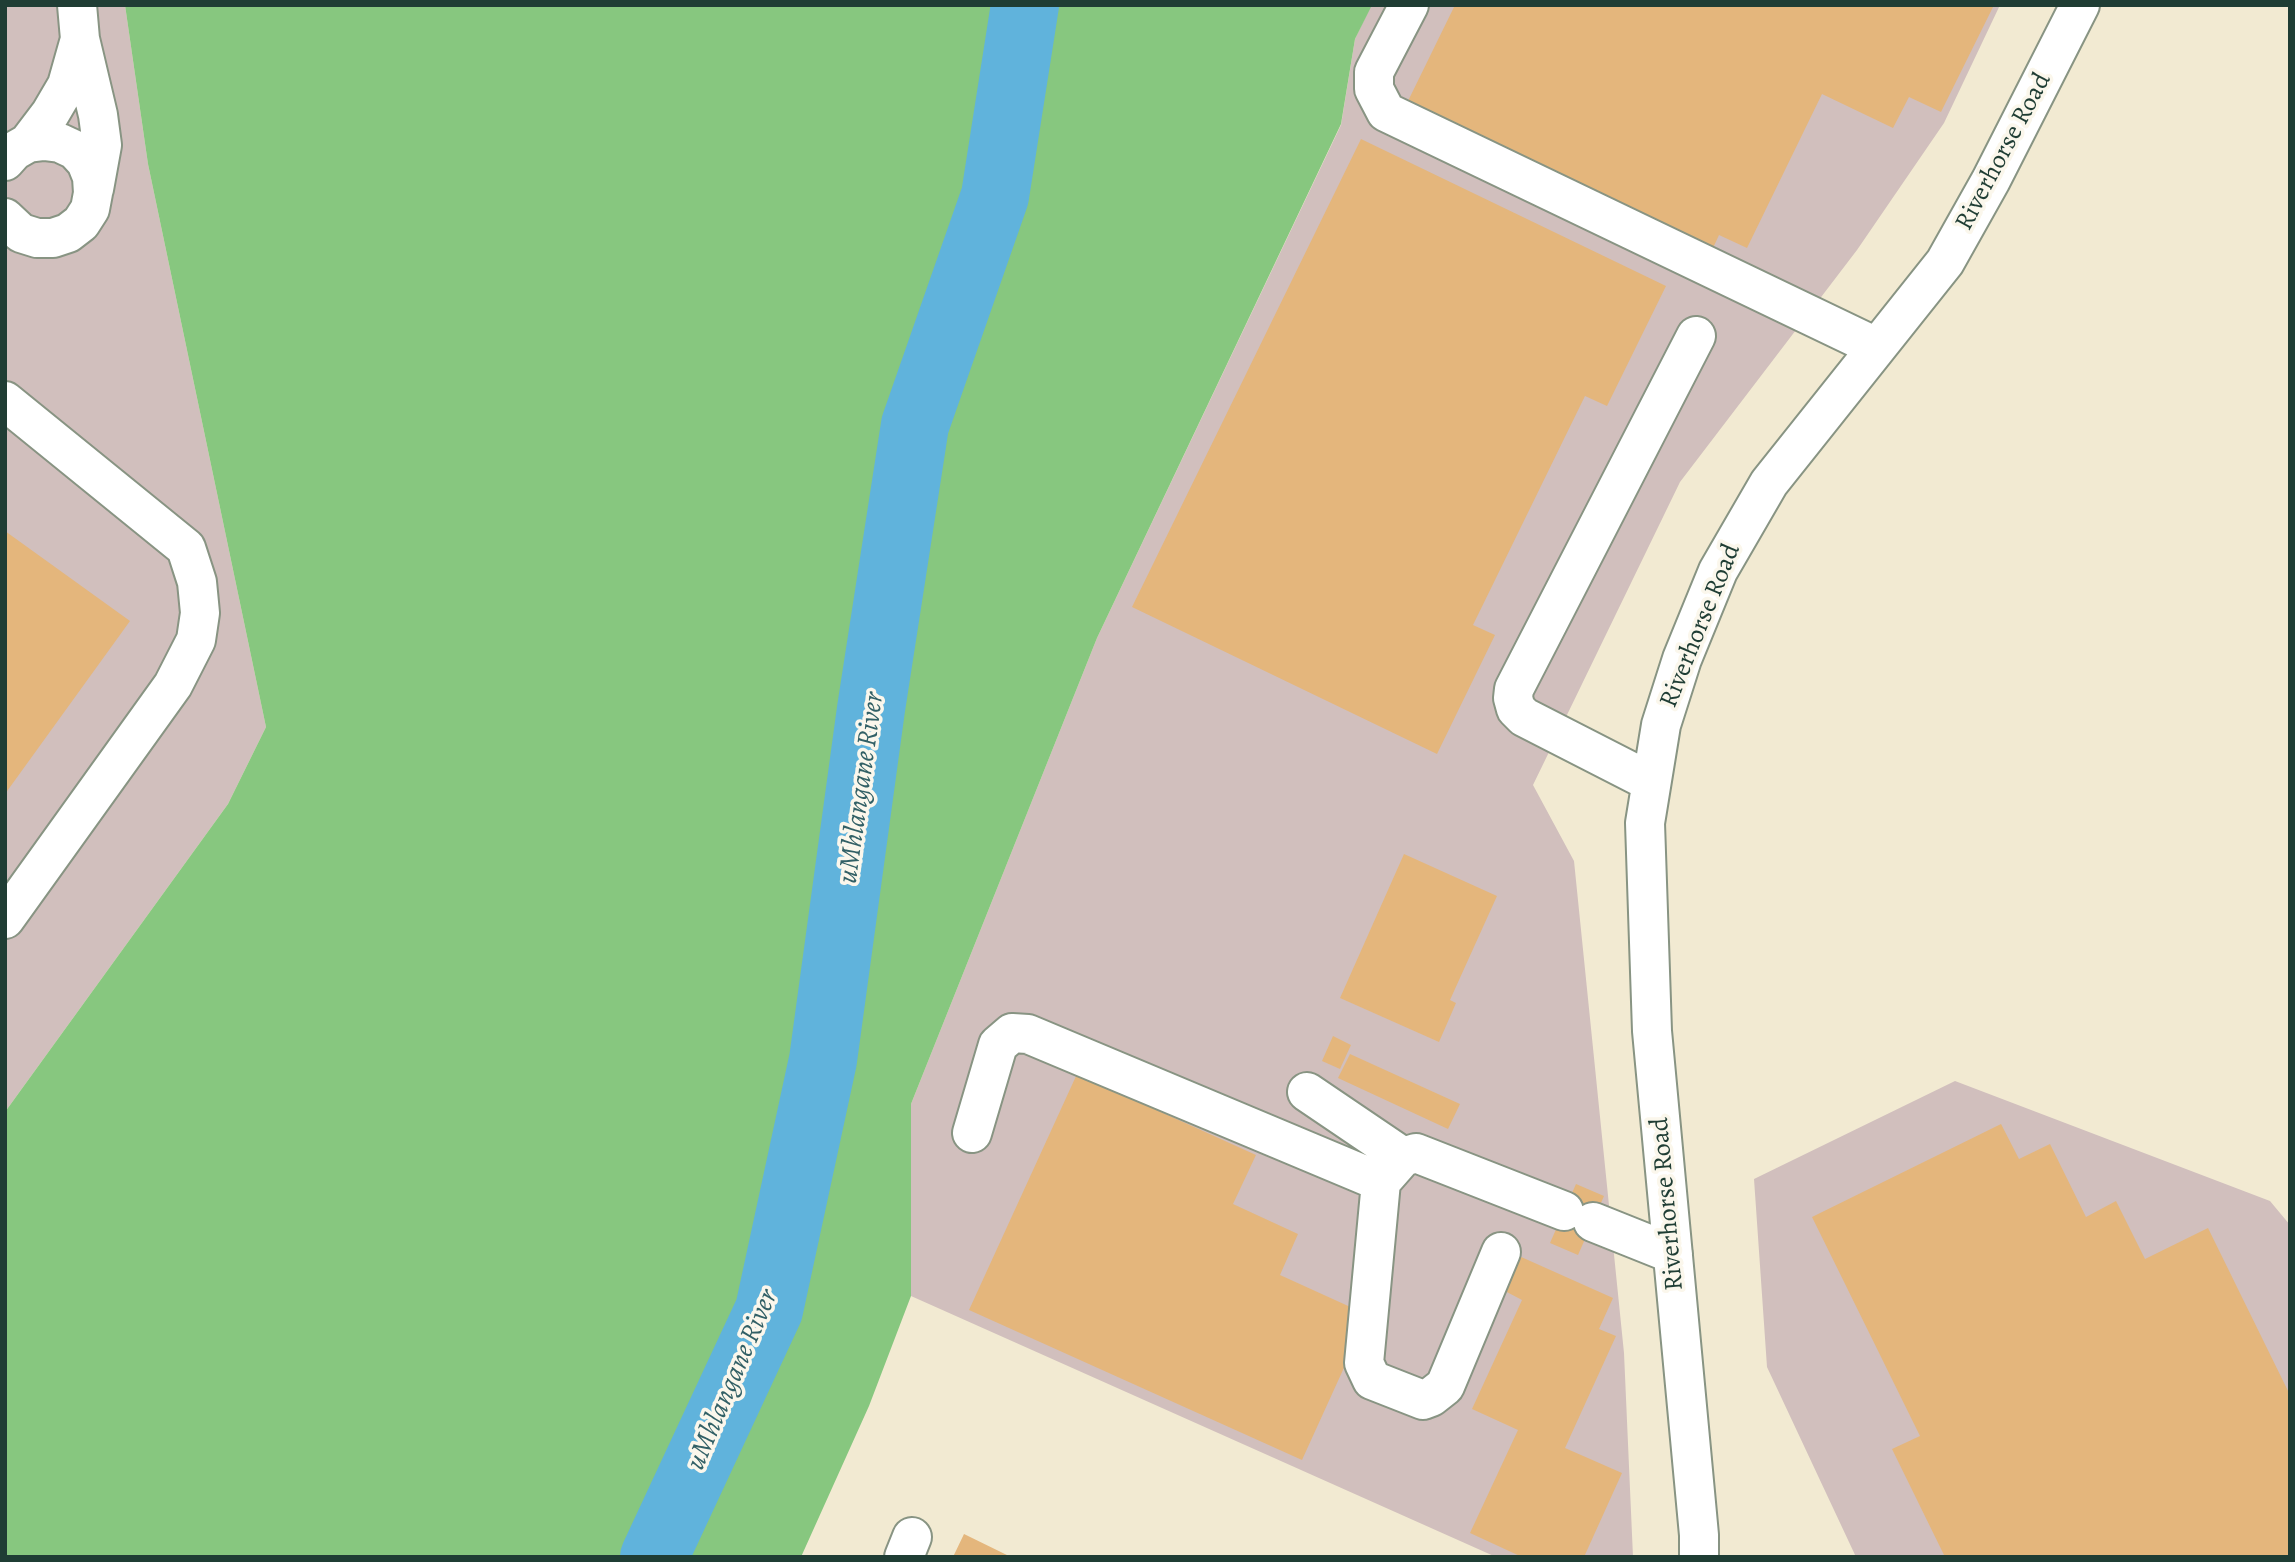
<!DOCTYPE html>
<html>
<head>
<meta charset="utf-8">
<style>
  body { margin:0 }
  #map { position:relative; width:2295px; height:1562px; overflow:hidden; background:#f2ead2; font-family:Alegreya,serif }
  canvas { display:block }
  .frame { position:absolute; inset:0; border:7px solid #1f3d34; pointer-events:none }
</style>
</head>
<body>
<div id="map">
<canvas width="2295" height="1562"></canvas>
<div class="frame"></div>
</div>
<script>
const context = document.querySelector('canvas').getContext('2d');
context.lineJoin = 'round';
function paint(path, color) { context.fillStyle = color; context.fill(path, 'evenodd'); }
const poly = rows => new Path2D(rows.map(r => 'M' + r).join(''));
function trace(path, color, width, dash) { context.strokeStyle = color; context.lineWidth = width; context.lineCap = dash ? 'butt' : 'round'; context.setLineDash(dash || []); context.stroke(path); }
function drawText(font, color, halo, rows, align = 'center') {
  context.font = font + ' Alegreya,serif'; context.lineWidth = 7; context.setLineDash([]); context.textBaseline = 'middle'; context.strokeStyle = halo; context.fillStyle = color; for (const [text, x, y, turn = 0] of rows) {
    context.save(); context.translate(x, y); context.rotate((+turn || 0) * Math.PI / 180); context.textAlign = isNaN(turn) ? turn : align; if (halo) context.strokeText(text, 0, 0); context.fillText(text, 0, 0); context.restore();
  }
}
paint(poly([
  [5,5,125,5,148,164,266,727,228,804,5,1112],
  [1371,5,2000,5,1944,123,1857,250,1680,482,1533,785,1574,861,1624,1353,1633,1557,1496,1557,911,1296,911,1104,1097,638,1341,125,1355,39],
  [1955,1081,2270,1201,2290,1225,2290,1557,1856,1557,1767,1367,1754,1179]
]), '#d1bfbd');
paint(poly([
  [125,5,1372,5,1355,39,1341,124,1097,638,911,1104,911,1296,869,1406,801,1557,5,1557,5,1112,228,804,266,727,148,164]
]), '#87c77f');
trace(poly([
  [654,1557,769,1310,823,1060,871,709,915,425,995,196,1025,5]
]), '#60b3dc', 68);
paint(poly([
  [1455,5,1994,5,1941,112,1909,97,1893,128,1822,94,1747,248,1719,235,1713,248,1408,101],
  [1361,139,1666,286,1607,406,1585,396,1473,625,1495,635,1437,754,1132,607],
  [5,531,130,621,5,794],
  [1404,854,1497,896,1450,1000,1456,1003,1439,1042,1340,998],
  [1333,1036,1351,1045,1340,1069,1322,1061],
  [1350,1054,1460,1104,1448,1129,1338,1078],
  [1077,1074,1256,1155,1233,1204,1298,1234,1280,1275,1368,1315,1302,1460,969,1310],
  [2001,1124,2019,1159,2050,1144,2086,1217,2116,1201,2145,1259,2208,1228,2290,1395,2290,1557,1945,1557,1892,1449,1920,1436,1812,1217],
  [1576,1184,1604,1196,1578,1255,1550,1243],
  [1519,1256,1613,1298,1599,1329,1616,1336,1565,1448,1622,1473,1584,1557,1522,1557,1470,1533,1518,1430,1472,1409,1522,1300,1503,1290],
  [964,1534,1011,1557,953,1557]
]), '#e4b67c');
const minor = poly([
  [77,5,80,39,98,115,102,145,94,189],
  [1409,5,1374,72,1374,89,1386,112,1876,347],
  [28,143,50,114,67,85,80,39],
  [5,161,14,151,28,143,44,141,60,143,75,150,86,162,92,177,93,193,90,209,81,223,68,233,53,238,37,238,21,233,5,218],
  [5,401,186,548,197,582,200,613,196,640,173,685,5,919],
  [1651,782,1524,717,1516,709,1513,698,1514,689,1696,336],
  [1307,1092,1403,1157],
  [972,1133,998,1045,1012,1033,1028,1034,1381,1182],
  [1593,1222,1673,1254],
  [1501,1252,1445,1386,1431,1397,1423,1400,1372,1380,1364,1363,1381,1182,1403,1157,1416,1153,1564,1211],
  [904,1557,912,1537],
  [1699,1557,1699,1535,1652,1031,1645,823,1661,725,1682,659,1718,571,1769,483,1945,262,1991,180,2080,5]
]);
trace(minor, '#889483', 42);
trace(minor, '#fff', 38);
drawText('26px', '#1f3d34', '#fbf7ec', [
  ["Riverhorse Road",2004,152,-62],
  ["Riverhorse Road",1701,626,-68],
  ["Riverhorse Road",1668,1204,-95]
]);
drawText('italic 28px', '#326066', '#fbf7ec', [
  ["uMhlangane River",862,788,-82],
  ["uMhlangane River",733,1380,-67]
]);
</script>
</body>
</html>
